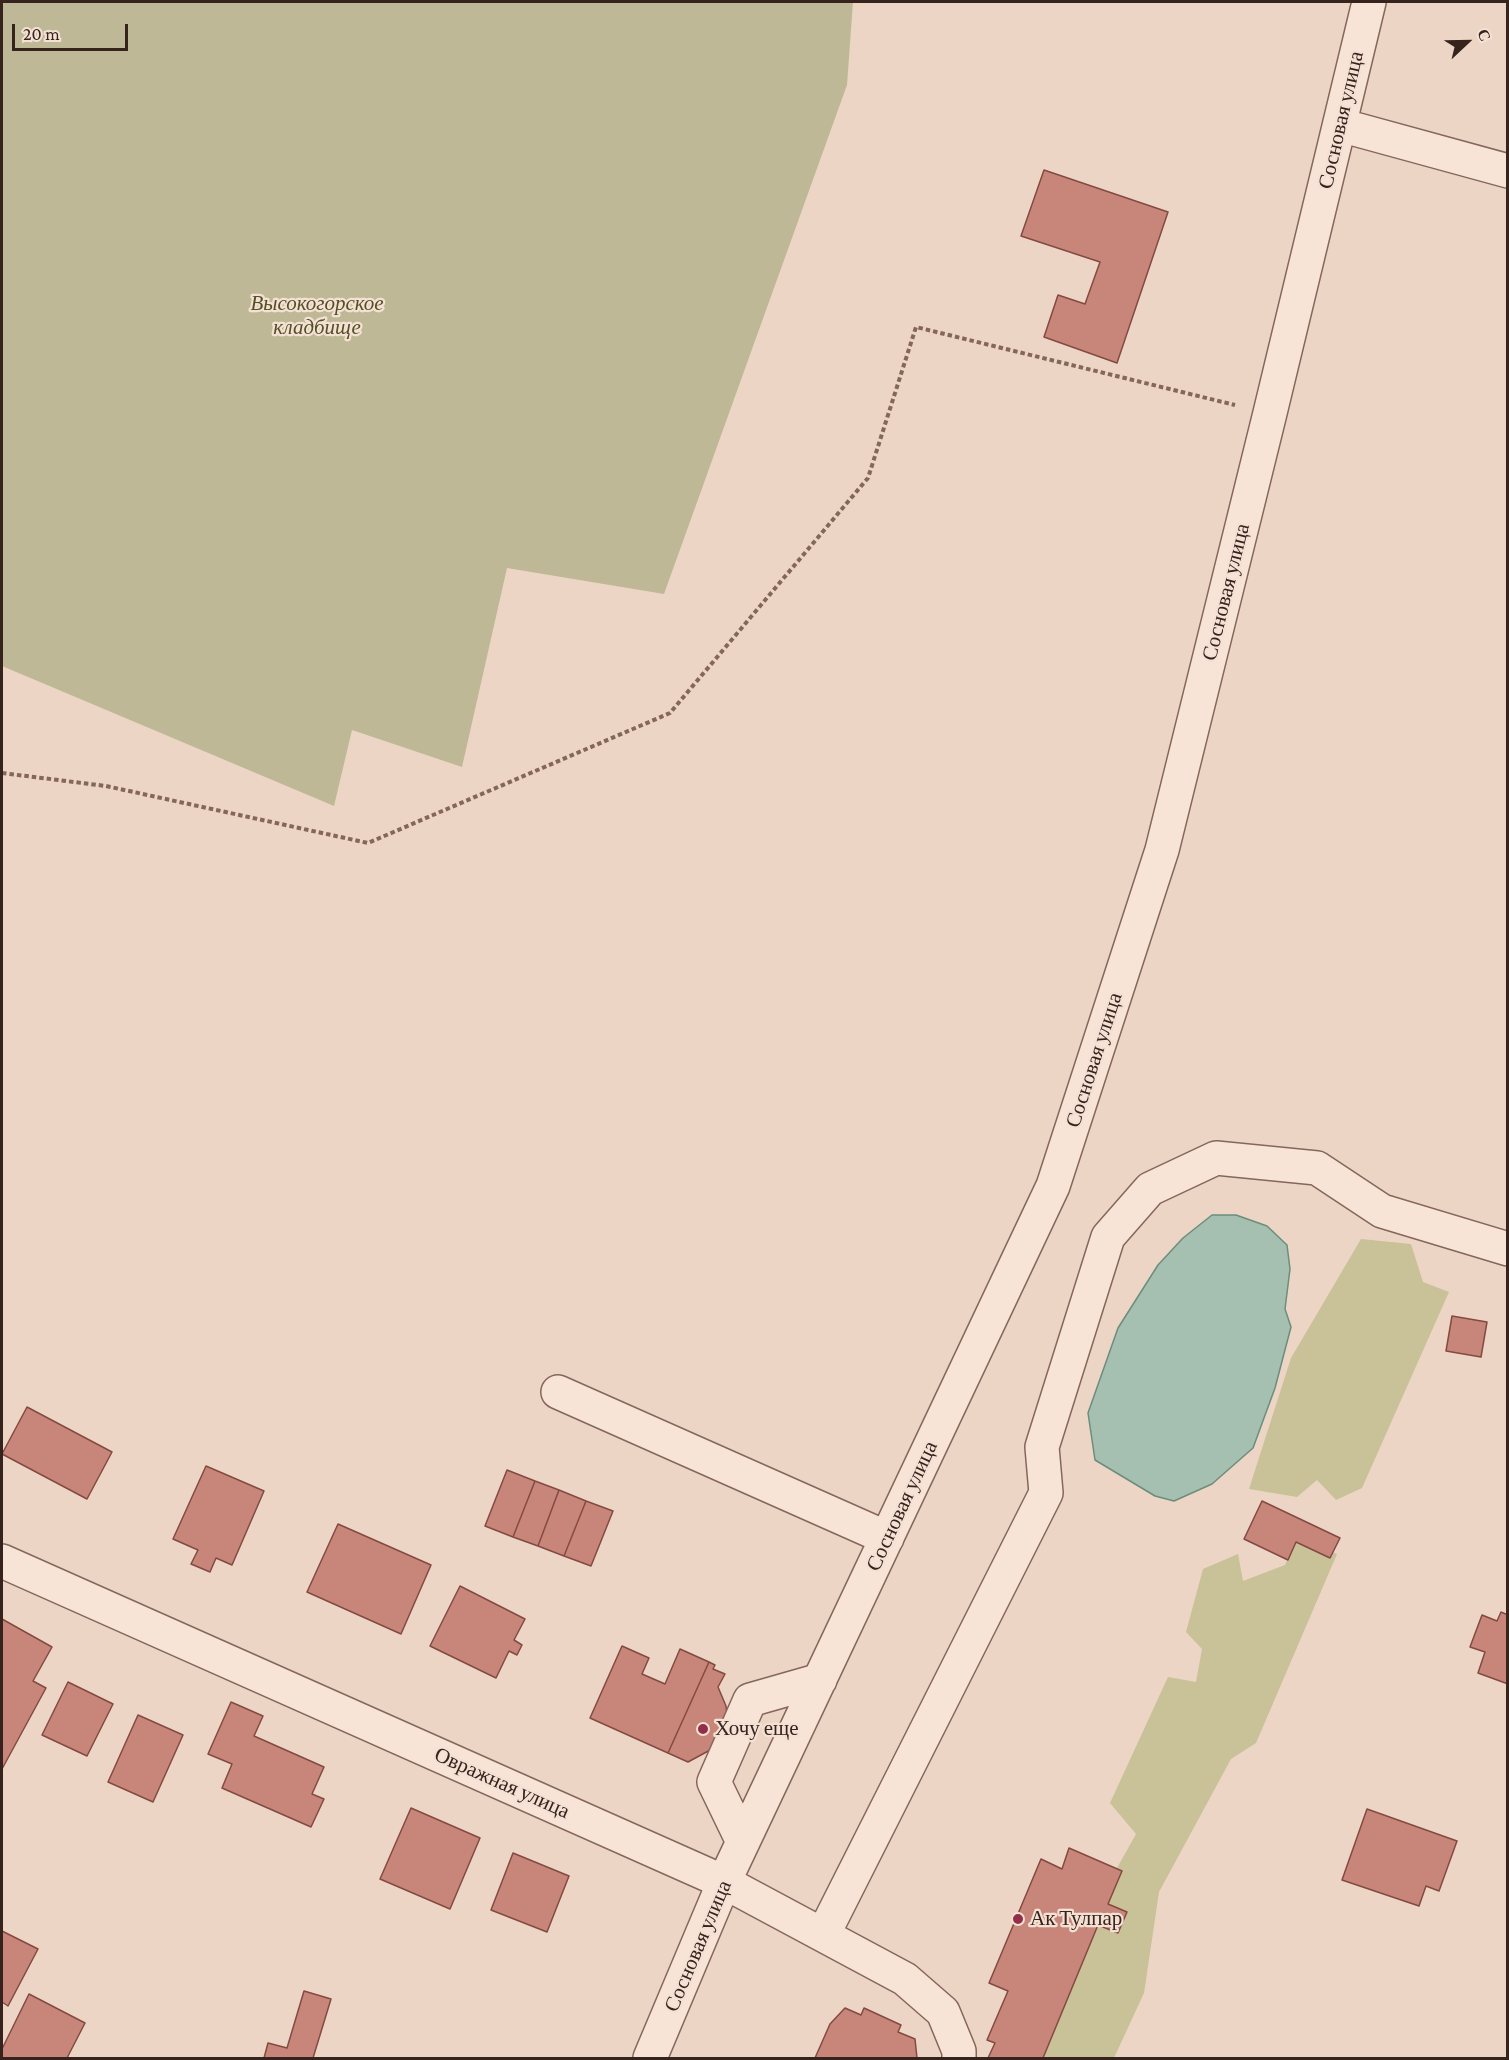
<!DOCTYPE html>
<html>
<head>
<meta charset="utf-8">
<style>
  body { margin:0 }
  #map { position:relative; width:1509px; height:2060px; overflow:hidden; background:#ecd5c4; font-family:"Crimson Pro",serif }
  canvas { display:block }
  .frame { position:absolute; inset:0; border:3px solid #36231e; pointer-events:none }
  .north { position:absolute; left:1437px; top:12px; width:60px; height:60px; -webkit-text-stroke:4px #f4e1d3; paint-order:stroke; rotate:68deg; font-size:16px; font-weight:700; line-height:24px; text-align:center; color:#36231e }
  .north::after { content:''; display:block; margin:auto; width:21px; height:27px; background:#36231e; clip-path:polygon(50% 0,100% 100%,50% 72%,0 100%) }
  .scale { position:absolute; left:12px; top:24px; width:116px; height:27px; box-sizing:border-box; border:3px solid #36231e; border-top:0; padding-left:8px; font-size:18px; line-height:21px; white-space:nowrap; color:#36231e; -webkit-text-stroke:4px #f4e1d3; paint-order:stroke }
</style>
</head>
<body>
<div id="map">
<canvas width="1509" height="2060"></canvas>
<div class="frame"></div>
<div class="north">С</div>
<div class="scale">20 m</div>
</div>
<script>
const context = document.querySelector('canvas').getContext('2d');
context.lineJoin = 'round';
function paint(path, color) { context.fillStyle = color; context.fill(path, 'evenodd'); }
const poly = rows => new Path2D(rows.map(r => 'M' + r).join(''));
function trace(path, color, width, dash) { context.strokeStyle = color; context.lineWidth = width; context.lineCap = dash ? 'butt' : 'round'; context.setLineDash(dash || []); context.stroke(path); }
function drawText(font, color, halo, rows, align = 'center') {
  context.font = font + ' "Crimson Pro",serif'; context.lineWidth = 4.5; context.setLineDash([]); context.textBaseline = 'middle'; context.strokeStyle = halo; context.fillStyle = color; for (const [text, x, y, turn = 0] of rows) {
    context.save(); context.translate(x, y); context.rotate((+turn || 0) * Math.PI / 180); context.textAlign = isNaN(turn) ? turn : align; if (halo) context.strokeText(text, 0, 0); context.fillText(text, 0, 0); context.restore();
  }
}
paint(poly([
  [1361,1239,1411,1244,1423,1282,1449,1292,1362,1488,1336,1500,1317,1480,1297,1497,1249,1489,1291,1358],
  [1297,1537,1337,1554,1256,1743,1231,1759,1159,1892,1144,1993,1114,2058,1011,2058,1136,1834,1110,1803,1168,1677,1196,1682,1202,1649,1186,1632,1203,1569,1238,1554,1243,1581,1285,1565]
]), '#c9c198');
paint(poly([
  [2,2,853,2,847,85,664,594,507,568,462,767,352,730,334,806,2,666]
]), '#bfb897');
const water = poly([
  [1212,1215,1236,1215,1267,1226,1287,1245,1290,1269,1285,1309,1291,1327,1275,1388,1253,1448,1212,1484,1174,1501,1155,1496,1095,1460,1088,1413,1118,1328,1158,1265,1183,1238,1212,1215]
]);
paint(water, '#a5bfb0');
trace(water, '#6d8d7c', 1.5);
const building = poly([
  [1044,170,1168,212,1117,363,1044,337,1058,295,1085,304,1100,262,1021,236,1044,170],
  [1452,1316,1487,1322,1481,1357,1446,1351,1452,1316],
  [27,1407,112,1452,87,1499,2,1454,27,1407],
  [206,1466,264,1491,232,1565,216,1558,210,1572,191,1564,198,1550,173,1539,206,1466],
  [507,1470,535,1481,513,1537,485,1526,507,1470],
  [535,1481,559,1490,538,1546,513,1537,535,1481],
  [559,1490,586,1501,564,1556,538,1546,559,1490],
  [586,1501,613,1511,591,1566,564,1556,586,1501],
  [1262,1501,1340,1538,1330,1558,1296,1542,1288,1560,1244,1539,1262,1501],
  [338,1524,431,1565,401,1634,307,1592,338,1524],
  [460,1586,525,1619,514,1640,522,1645,517,1655,509,1651,496,1678,430,1646,460,1586],
  [1501,1612,1508,1615,1508,1684,1478,1673,1485,1652,1470,1647,1482,1615,1497,1621,1501,1612],
  [2,1619,52,1647,33,1681,46,1688,2,1769,2,1619],
  [622,1646,649,1658,642,1674,665,1684,680,1649,709,1662,668,1753,590,1718,622,1646],
  [709,1662,715,1665,713,1669,725,1674,718,1687,726,1706,728,1722,712,1749,688,1762,668,1753,709,1662],
  [68,1682,113,1704,87,1756,42,1735,68,1682],
  [231,1702,263,1716,254,1736,324,1767,312,1794,324,1799,311,1827,222,1788,232,1764,208,1754,231,1702],
  [138,1715,183,1735,153,1802,108,1782,138,1715],
  [411,1808,480,1838,450,1909,380,1879,411,1808],
  [1367,1809,1457,1841,1439,1891,1426,1886,1419,1906,1342,1880,1367,1809],
  [1069,1848,1122,1871,1108,1904,1127,1912,1118,1933,1098,1925,1043,2058,988,2058,995,2043,987,2040,1008,1991,989,1983,1041,1859,1062,1869,1069,1848],
  [513,1853,569,1876,547,1932,491,1910,513,1853],
  [2,1931,38,1949,8,2006,2,2002,2,1931],
  [304,1991,331,1999,313,2058,264,2058,268,2043,287,2048,304,1991],
  [29,1994,85,2023,67,2058,2,2058,2,2049,29,1994],
  [845,2008,861,2015,864,2008,901,2025,898,2032,915,2039,917,2058,815,2058,830,2024,845,2008]
]);
paint(building, '#c8867b');
trace(building, '#834a42', 1.5);
const minor = poly([
  [1340,125,1508,171],
  [558,1392,887,1538],
  [2,1561,724,1882,905,1979,943,2012,959,2051,959,2058],
  [743,1842,714,1782,750,1700,820,1680],
  [823,1935,1046,1493,1042,1447,1108,1237,1150,1189,1216,1158,1317,1168,1382,1211,1508,1249],
  [650,2058,724,1882,1053,1186,1162,850,1270,413,1369,2]
]);
trace(minor, '#85665b', 36);
trace(poly([
  [2,773,106,786,368,843,670,713,868,478,916,327,1235,405]
]), '#85665b', 4, [4.5, 3]);
trace(minor, '#f7e4d6', 33);
for (const [x, y, r, color] of [
  [703,1729,6,"#922e4a"],
  [1018,1919,6,"#922e4a"]
]) { const dot = new Path2D(); dot.arc(x, y, r, 0, 2 * Math.PI); context.fillStyle = color; context.fill(dot); trace(dot, '#f4e1d3', 2); }
drawText('21px', '#36231e', '#f4e1d3', [
  ["Сосновая улица",1341,120,-77],
  ["Сосновая улица",1226,592,-76],
  ["Сосновая улица",1094,1060,-72],
  ["Сосновая улица",902,1506,-65],
  ["Овражная улица",502,1783,24],
  ["Сосновая улица",698,1946,-67]
]);
drawText('italic 21px', '#515026', '#f4e1d3', [
  ["Высокогорское",317,304],
  ["кладбище",317,328]
]);
drawText('21px', '#36231e', '#f4e1d3', [
  ["Хочу еще",715,1729],
  ["Ак Тулпар",1030,1919]
], 'left');
</script>
</body>
</html>
